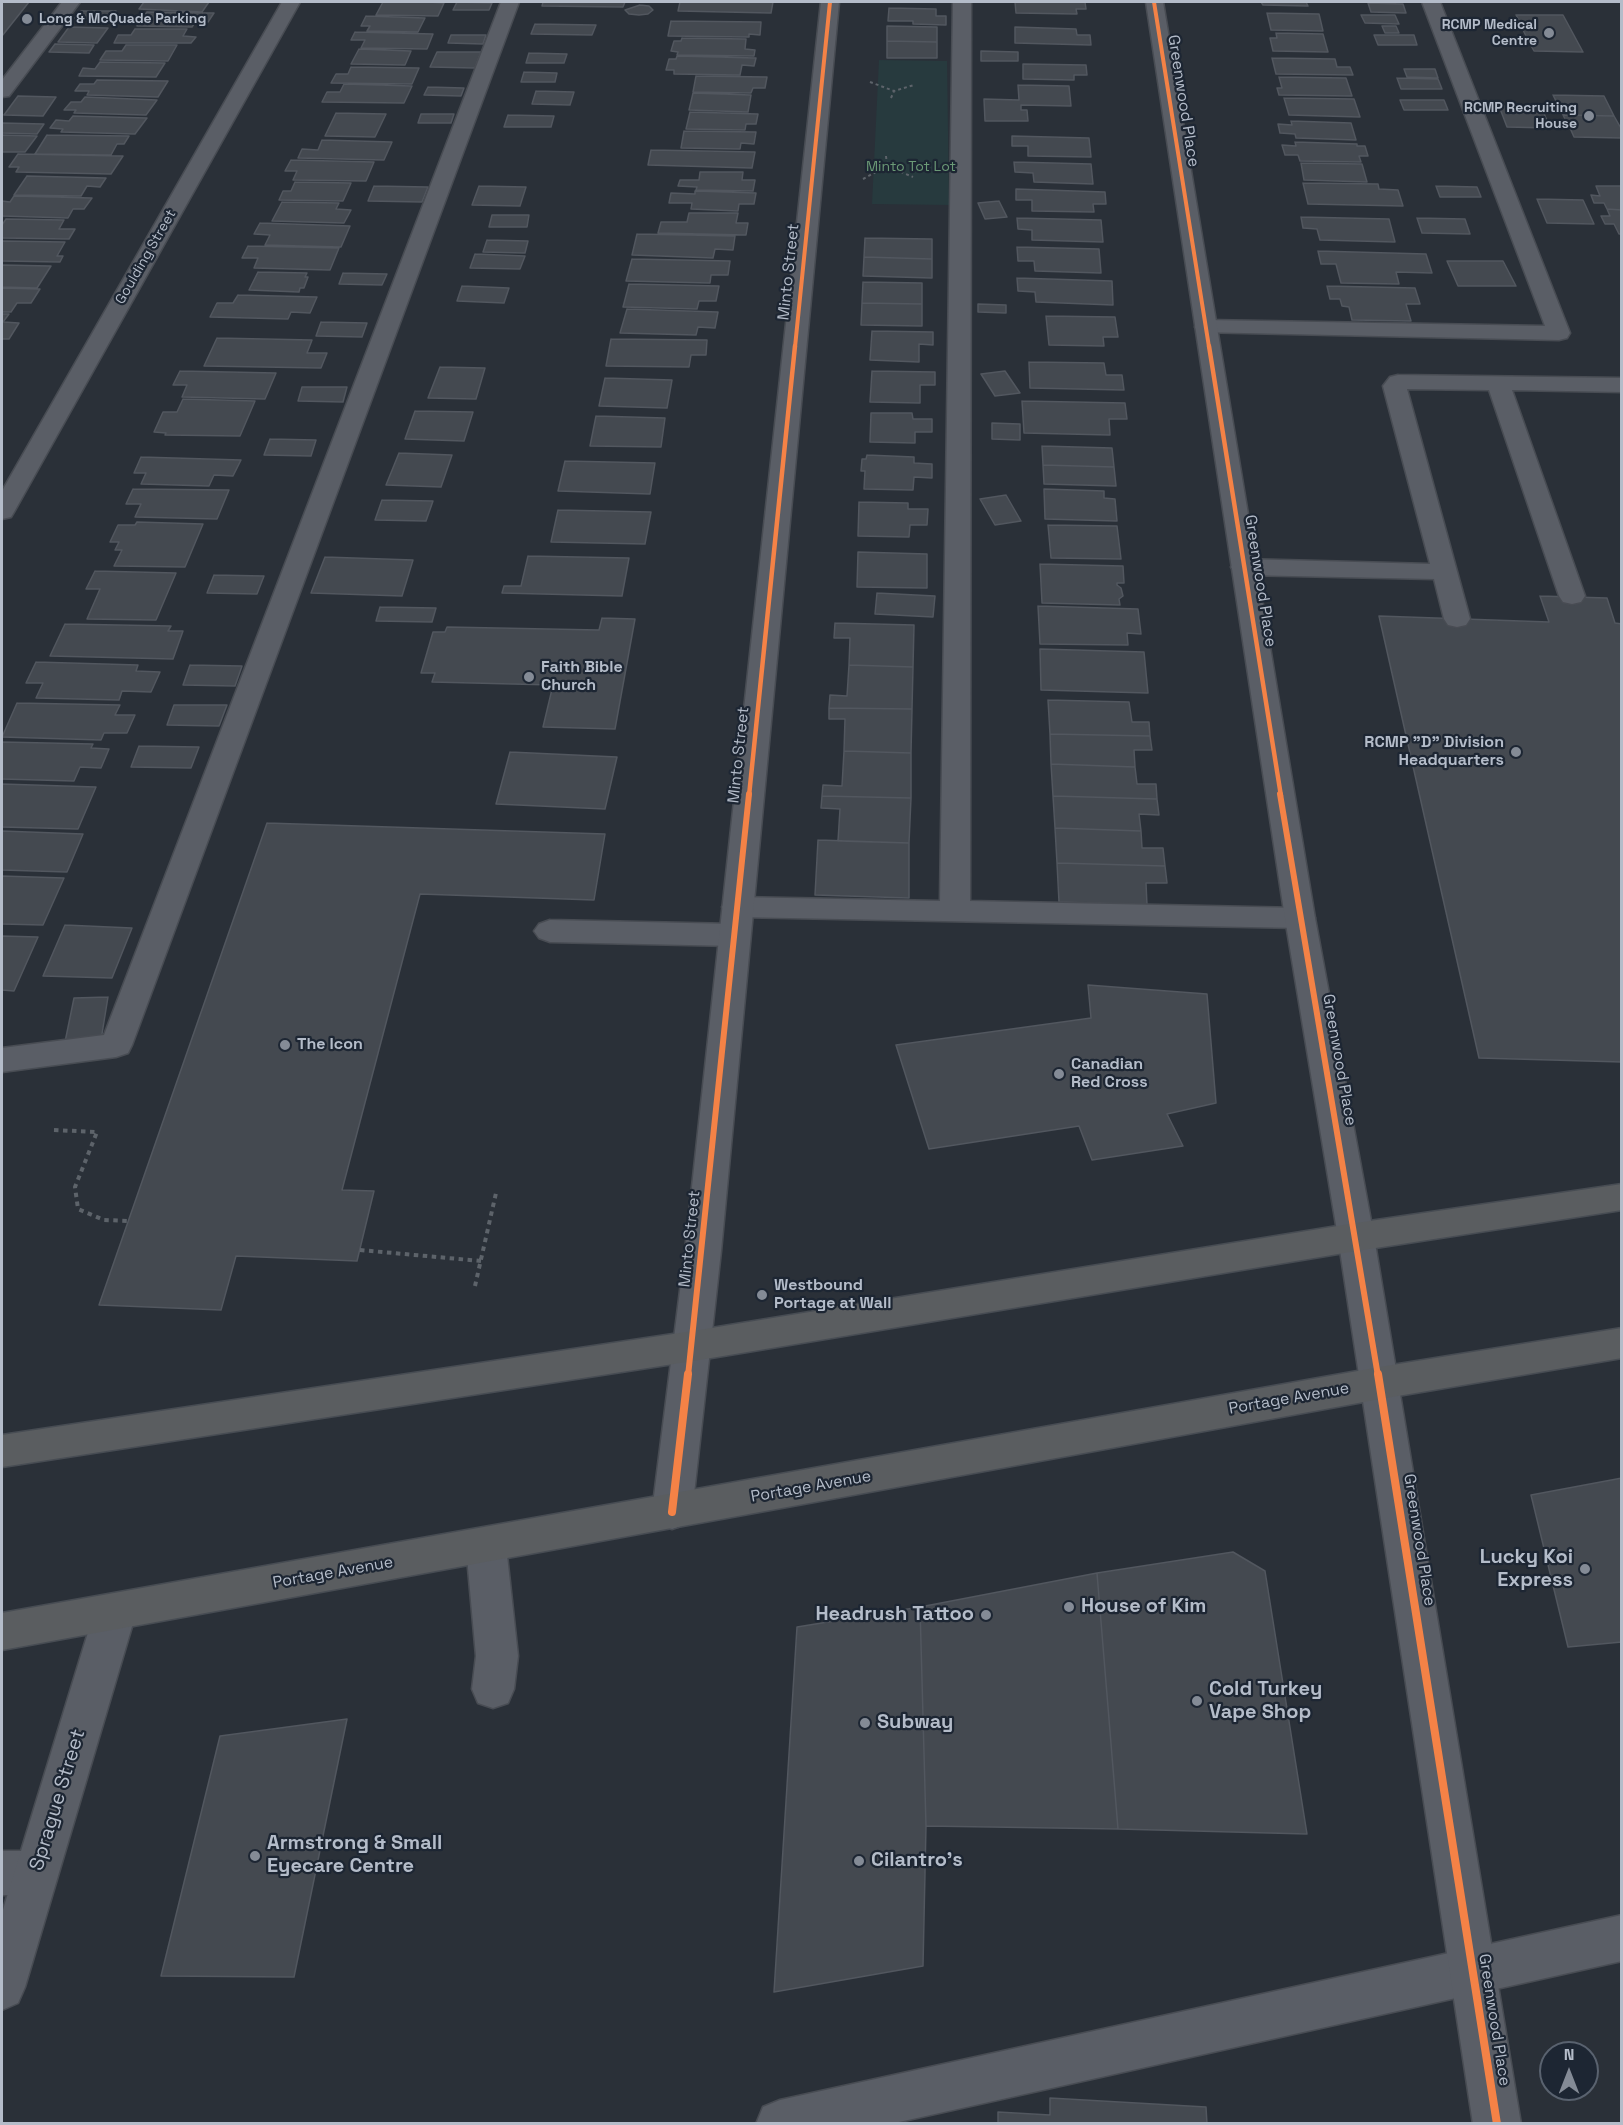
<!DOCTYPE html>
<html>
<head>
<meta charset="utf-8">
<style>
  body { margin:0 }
  #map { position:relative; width:1623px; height:2125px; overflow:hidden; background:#2a3038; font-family:"Space Grotesk",sans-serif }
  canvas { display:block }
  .frame { position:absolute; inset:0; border:3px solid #b4bcc9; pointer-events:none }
  .north { position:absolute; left:1539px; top:2041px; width:60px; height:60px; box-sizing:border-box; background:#1d2633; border:2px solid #59626f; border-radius:50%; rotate:0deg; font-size:16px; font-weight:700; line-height:24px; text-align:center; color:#b4bcc9 }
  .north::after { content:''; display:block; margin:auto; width:21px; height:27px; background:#848b96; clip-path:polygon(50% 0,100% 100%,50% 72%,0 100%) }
</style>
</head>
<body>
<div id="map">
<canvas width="1623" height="2125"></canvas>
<div class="frame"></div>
<div class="north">N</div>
</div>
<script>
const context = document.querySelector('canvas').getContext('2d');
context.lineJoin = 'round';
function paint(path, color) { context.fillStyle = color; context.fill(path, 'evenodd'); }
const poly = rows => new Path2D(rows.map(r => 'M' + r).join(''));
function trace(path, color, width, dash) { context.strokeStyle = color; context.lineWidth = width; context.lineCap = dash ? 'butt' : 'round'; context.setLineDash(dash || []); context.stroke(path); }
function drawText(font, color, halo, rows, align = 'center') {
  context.font = font + ' "Space Grotesk",sans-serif'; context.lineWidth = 4.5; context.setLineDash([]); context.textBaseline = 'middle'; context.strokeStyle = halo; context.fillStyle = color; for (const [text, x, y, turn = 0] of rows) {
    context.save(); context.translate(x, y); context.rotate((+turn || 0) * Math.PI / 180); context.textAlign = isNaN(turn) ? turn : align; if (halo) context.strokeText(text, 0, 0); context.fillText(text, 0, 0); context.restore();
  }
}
paint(poly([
  [879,60,947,61,949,205,872,204]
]), '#273a3e');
const building = poly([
  [2,2,29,2,2,36,2,2],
  [144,2,209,2,202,12,139,9,144,2],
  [383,2,428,2,444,3,438,16,376,15,383,2],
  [457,2,492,3,489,10,453,10,457,2],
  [543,2,625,2,623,7,542,6,543,2],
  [680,2,773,2,771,13,678,11,680,2],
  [1015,2,1085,2,1086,9,1076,9,1077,14,1016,13,1015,2],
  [1261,2,1306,2,1308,6,1263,5,1261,2],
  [1368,3,1403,4,1406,13,1371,12,1368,3],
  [640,5,649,6,653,10,648,14,639,15,629,14,625,10,640,5],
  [889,8,936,9,936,16,946,16,946,25,913,24,913,21,888,21,889,8],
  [81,11,116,11,110,19,75,18,81,11],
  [147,12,214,13,208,22,196,21,192,27,137,26,147,12],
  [1267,13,1319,14,1323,31,1271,30,1267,13],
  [1361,15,1395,15,1399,24,1365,23,1361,15],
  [1516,15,1563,15,1583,52,1534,51,1530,44,1522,44,1520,38,1527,38,1522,28,1514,28,1512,22,1520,22,1516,15],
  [366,16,425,18,418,32,367,31,370,26,361,26,366,16],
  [671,21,761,22,760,35,749,34,749,37,668,36,671,21],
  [535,24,596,25,592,35,531,34,535,24],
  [887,26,937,27,937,42,887,41,887,26],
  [1382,26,1396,26,1399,33,1385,33,1382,26],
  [69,27,108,28,97,43,58,42,69,27],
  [1015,27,1076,29,1077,35,1090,35,1091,45,1015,43,1015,27],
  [135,29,187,29,183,36,196,37,191,43,114,43,118,35,131,35,135,29],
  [355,32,433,34,427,49,361,48,365,40,351,40,355,32],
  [1276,33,1323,34,1328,52,1273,51,1270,38,1277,38,1276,33],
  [451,35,486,35,483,44,448,43,451,35],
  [1374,35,1414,35,1417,45,1378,45,1374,35],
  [682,38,746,39,745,49,755,50,754,56,677,55,678,52,671,51,674,41,681,41,682,38],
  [887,41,937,42,937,58,887,58,887,41],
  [55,44,94,45,89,53,49,52,55,44],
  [126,45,177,45,168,61,100,60,106,51,122,51,126,45],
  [359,49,411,51,405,65,351,64,359,49],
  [981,51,1018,52,1018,61,981,61,981,51],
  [437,52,481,52,475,68,430,67,437,52],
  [529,53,567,54,564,63,526,63,529,53],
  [677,56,756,58,754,66,742,65,740,75,674,74,674,70,666,70,669,59,676,59,677,56],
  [1272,58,1335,59,1337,67,1350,67,1353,75,1276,74,1272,58],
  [100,62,165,63,156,77,79,76,83,68,95,69,100,62],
  [1023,64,1086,65,1087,75,1074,75,1074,80,1023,79,1023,64],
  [351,67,419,68,412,84,331,83,336,74,348,74,351,67],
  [1404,69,1435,69,1438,78,1407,77,1404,69],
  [524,72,557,73,555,82,521,82,524,72],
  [696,76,767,77,765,88,753,88,751,93,693,92,696,76],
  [1279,77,1346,78,1352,96,1279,95,1277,88,1282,88,1279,77],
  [1397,78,1438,79,1442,89,1401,89,1397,78],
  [97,80,168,81,158,97,87,95,89,91,75,91,80,84,94,84,97,80],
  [344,84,412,86,404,103,322,102,327,92,340,92,344,84],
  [1018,85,1069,86,1071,106,1021,105,1021,110,1027,110,1028,121,985,121,984,99,1019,100,1018,85],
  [428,87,464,88,461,96,424,95,428,87],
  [536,91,574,92,570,105,532,104,536,91],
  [693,93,751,95,748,112,689,110,693,93],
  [1553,95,1604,96,1614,116,1563,115,1561,110,1552,110,1549,103,1557,103,1553,95],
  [18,96,56,97,43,116,4,115,18,96],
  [85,97,157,100,146,115,74,113,76,110,64,110,71,102,81,102,85,97],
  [1284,98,1354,99,1360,117,1289,115,1284,98],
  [1400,100,1444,100,1448,110,1404,110,1400,100],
  [1499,106,1541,106,1550,128,1507,127,1499,106],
  [690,112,758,114,756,124,746,124,745,130,686,129,690,112],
  [336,113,386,114,375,137,325,136,336,113],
  [421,114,454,114,451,123,418,123,421,114],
  [508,115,554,116,551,127,504,127,508,115],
  [1563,115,1614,116,1622,130,1622,138,1574,137,1570,128,1561,128,1558,121,1566,121,1563,115],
  [73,116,147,118,135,134,61,132,63,129,50,128,56,120,69,121,73,116],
  [1291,121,1351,123,1356,140,1296,138,1295,134,1280,133,1278,124,1292,125,1291,121],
  [2,124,2,123,44,124,37,134,2,133,2,124],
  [684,131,756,132,754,144,741,143,740,149,681,148,684,131],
  [2,135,37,136,25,152,2,152,2,135],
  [47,135,129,136,124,144,117,144,111,155,35,154,47,135],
  [1012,136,1089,138,1091,157,1028,156,1028,146,1012,146,1012,136],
  [322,140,392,142,384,160,298,158,302,149,318,150,322,140],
  [1295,142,1357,144,1357,146,1365,146,1368,156,1359,156,1361,162,1300,161,1298,155,1285,155,1282,145,1296,146,1295,142],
  [651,150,755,152,752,168,648,165,651,150],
  [18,154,123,156,111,174,16,172,19,167,9,167,18,154],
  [291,160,374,162,366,181,293,180,297,171,285,171,291,160],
  [1014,162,1091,164,1093,184,1034,182,1033,173,1015,172,1014,162],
  [1301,163,1362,164,1367,182,1304,180,1301,163],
  [700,172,743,172,742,180,755,180,753,191,696,190,697,187,678,186,680,180,699,180,700,172],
  [27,176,106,178,100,187,87,186,81,196,14,195,27,176],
  [295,182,351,183,343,201,279,200,283,191,291,191,295,182],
  [1303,183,1378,184,1379,189,1398,190,1403,206,1308,204,1303,183],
  [374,186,428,187,422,202,368,201,374,186],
  [479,186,526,187,520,206,472,205,479,186],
  [1436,186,1477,187,1481,197,1440,197,1436,186],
  [1596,186,1622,186,1622,210,1607,209,1604,203,1594,203,1591,195,1600,196,1596,186],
  [1016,189,1105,192,1106,204,1093,204,1094,212,1032,211,1032,200,1016,200,1016,189],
  [695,191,756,193,754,204,739,204,738,211,691,209,692,203,669,203,671,193,695,194,695,191],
  [14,196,92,198,84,209,73,209,68,218,2,216,2,201,10,202,14,196],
  [1537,199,1583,200,1594,224,1547,223,1537,199],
  [999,201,1007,217,985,219,978,203,999,201],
  [282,202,339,203,336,209,351,210,344,223,272,221,282,202],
  [1607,209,1622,210,1622,234,1619,234,1614,224,1605,224,1601,216,1610,216,1607,209],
  [689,213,738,213,736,223,748,223,746,235,658,233,661,222,687,222,689,213],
  [492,215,529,215,527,227,489,227,492,215],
  [1301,217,1389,219,1395,242,1320,240,1317,229,1303,228,1301,217],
  [1017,218,1101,220,1103,242,1032,240,1032,230,1018,229,1017,218],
  [1417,218,1465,219,1470,234,1422,233,1417,218],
  [6,219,64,220,59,229,75,229,69,239,2,238,2,225,6,219],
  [260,223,350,226,341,247,265,245,270,235,254,234,260,223],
  [637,234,735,236,733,250,715,249,713,258,632,255,637,234],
  [865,238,932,239,932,259,864,257,865,238],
  [487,240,528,241,525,253,483,252,487,240],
  [2,241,65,242,57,256,63,256,60,262,2,261,2,241],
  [248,246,339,248,330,270,254,268,258,258,242,258,248,246],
  [1017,247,1099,249,1101,273,1035,271,1034,261,1018,261,1017,247],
  [1318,251,1426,254,1432,273,1396,272,1399,284,1341,283,1336,264,1321,264,1318,251],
  [475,254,525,256,520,269,470,268,475,254],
  [864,257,932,259,932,278,863,276,864,257],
  [632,259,730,261,728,275,711,275,710,283,626,281,632,259],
  [1447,261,1503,261,1516,286,1458,286,1447,261],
  [2,265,51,266,37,288,2,287,2,265],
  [258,272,307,273,305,277,308,277,304,288,300,288,299,292,249,290,258,272],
  [343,273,387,274,382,285,339,284,343,273],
  [1017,278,1112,281,1113,305,1036,302,1035,292,1018,291,1017,278],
  [863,282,922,283,922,304,862,303,863,282],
  [629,284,719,286,716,301,699,301,697,309,623,307,629,284],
  [462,286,509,288,504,303,457,301,462,286],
  [1327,286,1415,288,1420,304,1406,304,1411,321,1352,320,1349,307,1342,306,1340,299,1330,299,1327,286],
  [2,288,40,289,31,303,17,303,11,312,2,312,2,288],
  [238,295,317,297,310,313,291,312,288,319,210,317,217,303,233,303,238,295],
  [862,303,922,304,922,326,861,325,862,303],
  [978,304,1006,305,1006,313,978,312,978,304],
  [627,309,718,312,715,328,698,327,696,335,620,333,627,309],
  [2,314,9,314,3,322,19,323,9,339,2,339,2,314],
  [1046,316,1115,317,1118,337,1103,337,1104,346,1049,345,1046,316],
  [321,322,367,323,362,337,316,336,321,322],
  [872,331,933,332,933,345,919,344,919,362,870,360,872,331],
  [217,338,312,340,307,353,327,353,321,368,204,366,217,338],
  [611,339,707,340,706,355,691,355,689,367,606,366,611,339],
  [1029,362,1104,363,1106,375,1122,375,1124,390,1030,388,1029,362],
  [440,367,485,368,476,399,428,398,440,367],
  [180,371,276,373,265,399,182,397,187,385,173,385,180,371],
  [872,371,935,372,935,385,920,385,920,403,870,402,872,371],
  [1005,371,1020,393,995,396,981,374,1005,371],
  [605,378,672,380,667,408,599,406,605,378],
  [302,387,347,387,343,402,298,401,302,387],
  [183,399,255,401,240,436,165,435,166,433,154,432,163,412,177,412,183,399],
  [1022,401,1125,403,1127,419,1109,419,1110,435,1024,433,1022,401],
  [415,411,473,412,464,441,405,439,415,411],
  [871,413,912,413,913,419,932,419,932,432,915,432,915,443,870,442,871,413],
  [596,416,665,418,661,447,590,446,596,416],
  [992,423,1020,424,1020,440,992,439,992,423],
  [270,439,316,440,311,456,264,455,270,439],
  [1042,446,1112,448,1114,467,1043,465,1042,446],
  [399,453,452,455,441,487,386,485,399,453],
  [867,455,914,457,914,463,932,464,932,478,914,477,913,490,864,489,865,471,861,471,862,459,866,459,867,455],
  [141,457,241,460,233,476,214,475,209,486,141,484,146,473,134,473,141,457],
  [565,461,655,463,650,494,558,491,565,461],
  [1043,465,1114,467,1116,486,1044,484,1043,465],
  [133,489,229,490,217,519,135,517,141,504,126,504,133,489],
  [1044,489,1104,491,1104,498,1115,499,1117,521,1045,519,1044,489],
  [1006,495,1021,521,995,525,980,499,1006,495],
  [382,500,433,501,426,521,375,520,382,500],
  [859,502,908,503,908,509,928,509,927,525,910,525,909,537,858,536,859,502],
  [558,510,651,512,645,544,551,542,558,510],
  [137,522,203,524,185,567,114,566,122,550,115,550,119,542,110,542,118,525,135,525,137,522],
  [1048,525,1117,526,1121,559,1051,558,1048,525],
  [858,552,927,554,927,588,857,587,858,552],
  [528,556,629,558,622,596,502,593,504,586,521,586,528,556],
  [325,557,413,560,402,596,311,593,325,557],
  [1040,564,1123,566,1124,583,1117,583,1117,585,1121,588,1123,596,1119,599,1120,605,1042,603,1040,564],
  [95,571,176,573,156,620,87,619,100,589,86,589,95,571],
  [214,575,264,576,257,594,207,593,214,575],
  [877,593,935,596,933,617,875,614,877,593],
  [1540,596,1607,598,1615,623,1622,624,1622,1062,1479,1058,1379,616,1549,622,1540,596],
  [1038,606,1138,609,1141,634,1127,633,1128,645,1040,644,1038,606],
  [380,607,436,608,432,622,376,621,380,607],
  [602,618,635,619,615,729,543,727,553,685,432,682,435,673,421,673,433,632,445,632,447,627,599,630,602,618],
  [835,623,914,625,913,667,849,665,850,638,834,638,835,623],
  [65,624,171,626,168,631,183,631,173,659,50,656,65,624],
  [1040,649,1144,652,1148,693,1041,690,1040,649],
  [36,662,138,665,136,671,160,672,151,692,122,691,119,700,36,698,43,683,26,683,36,662],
  [190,665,242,666,235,686,183,685,190,665],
  [849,665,913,667,912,709,829,708,830,695,847,696,849,665],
  [1048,700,1129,702,1132,722,1149,722,1150,736,1050,734,1048,700],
  [17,703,120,705,115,715,135,715,127,733,104,733,101,740,2,737,17,703],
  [174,705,227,705,219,726,167,725,174,705],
  [829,708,912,709,911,753,844,751,845,719,829,719,829,708],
  [1050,734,1150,736,1152,750,1134,750,1135,767,1051,764,1050,734],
  [2,742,93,744,91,748,109,749,101,768,80,767,74,781,2,779,2,742],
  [139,746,199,747,191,768,131,767,139,746],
  [844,751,911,753,911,798,822,796,823,785,842,786,844,751],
  [510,752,617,757,605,809,496,804,510,752],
  [1051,764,1135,767,1137,784,1156,784,1157,799,1053,796,1051,764],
  [2,784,96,787,78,829,2,827,2,784],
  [822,796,911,798,909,843,838,841,840,809,821,808,822,796],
  [1053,796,1157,799,1159,815,1139,814,1141,831,1055,828,1053,796],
  [267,823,605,834,594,900,420,894,342,1190,374,1191,357,1261,236,1256,221,1310,99,1305,267,823],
  [1055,828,1141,831,1142,848,1163,848,1165,866,1057,863,1055,828],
  [2,831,83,834,67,872,2,870,2,831],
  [818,840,909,843,909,898,815,895,818,840],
  [1057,863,1165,866,1167,883,1146,883,1147,905,1059,902,1057,863],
  [2,876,64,878,43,925,2,924,2,876],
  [65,925,132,928,112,978,43,976,65,925],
  [2,936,38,937,14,991,2,990,2,936],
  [1088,985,1207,994,1216,1103,1167,1114,1183,1146,1092,1160,1079,1126,929,1149,896,1045,1091,1018,1088,985],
  [108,997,101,1040,65,1042,74,998,108,997],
  [1622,1478,1622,1642,1568,1647,1531,1495,1622,1478],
  [1233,1552,1265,1571,1307,1834,1118,1829,1097,1573,1233,1552],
  [1097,1573,1118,1829,926,1826,920,1607,1097,1573],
  [920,1607,926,1826,923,1966,774,1992,797,1627,920,1607],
  [347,1719,294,1977,161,1976,220,1736,347,1719],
  [1050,2098,1206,2107,1207,2124,998,2124,998,2112,1050,2115,1050,2098]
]);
paint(building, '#444950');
trace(building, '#52575f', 1.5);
const lane = poly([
  [62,2,80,2,9,96,2,97,2,80,62,2],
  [501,2,519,2,132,1045,128,1053,116,1057,2,1072,2,1048,104,1035,501,2],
  [953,2,971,2,970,901,1300,908,1311,911,1315,918,1311,925,1300,928,737,917,726,914,722,907,726,900,737,897,940,901,953,2],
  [1422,2,1440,2,1570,333,1567,338,1559,340,1198,332,1195,327,1198,322,1206,320,1545,326,1422,2],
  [1398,375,1622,378,1622,392,1512,390,1585,596,1581,602,1572,604,1563,602,1559,596,1489,390,1407,389,1470,619,1466,625,1457,627,1448,625,1444,619,1434,579,1244,575,1235,572,1231,567,1235,562,1244,559,1430,564,1383,386,1390,377,1398,375],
  [550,920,734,924,745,928,750,935,745,942,734,946,550,942,539,938,534,931,539,924,550,920],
  [486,1528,500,1534,506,1546,518,1656,514,1689,508,1703,493,1708,478,1703,472,1689,476,1656,466,1546,472,1534,486,1528],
  [2,1851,36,1851,52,1857,58,1873,52,1889,36,1895,2,1895,2,1851],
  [1622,1915,1622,1961,890,2124,756,2124,763,2107,780,2100,1622,1915]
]);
const street = poly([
  [282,2,300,2,14,512,11,517,2,519,2,491,282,2],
  [821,2,839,2,721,1251,692,1512,686,1524,672,1529,658,1524,652,1512,685,1251,821,2],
  [1146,2,1163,2,1315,918,1374,1237,1521,2124,1473,2124,1338,1237,1285,918,1146,2],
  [115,1595,130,1600,136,1613,25,1987,18,2003,2,2010,2,1913,94,1613,100,1600,115,1595]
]);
const highway = poly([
  [1622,1184,1622,1210,1356,1251,693,1361,2,1467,2,1435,693,1331,1356,1223,1622,1184],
  [1622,1328,1622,1358,1380,1399,2,1650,2,1613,1380,1367,1622,1328]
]);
trace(lane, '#484c53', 3);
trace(street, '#484c53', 3);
trace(highway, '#474c53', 3);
trace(poly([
  [870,82,894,91,914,85],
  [891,98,894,91],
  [886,156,887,166],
  [863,179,887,166,913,177]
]), '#5d636a', 2, [3, 3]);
trace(poly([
  [54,1130,97,1132,75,1187,78,1209,104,1220,129,1221],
  [360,1250,481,1261],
  [475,1286,496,1193]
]), '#5d636a', 4, [4.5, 4.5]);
paint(lane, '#5a5e66');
paint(street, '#5a5e66');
paint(highway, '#5a5d60');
trace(poly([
  [1154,2,1209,347],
  [795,347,830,2]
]), '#f48246', 4);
trace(poly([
  [1209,346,1281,796],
  [749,796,795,346]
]), '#f48246', 4.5);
trace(poly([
  [1280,794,1378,1376],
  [688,1376,749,794]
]), '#f48246', 6);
trace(poly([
  [1378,1374,1497,2124],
  [672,1512,688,1374]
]), '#f48246', 8);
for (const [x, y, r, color] of [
  [27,19,6,"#848b96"],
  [1549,33,6,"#848b96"],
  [1589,116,6,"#848b96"],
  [529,677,6,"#848b96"],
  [1516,752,6,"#848b96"],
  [285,1045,6,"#848b96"],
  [1059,1074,6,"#848b96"],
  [762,1295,6,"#848b96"],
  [1585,1569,6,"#848b96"],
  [1069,1607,6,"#848b96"],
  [986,1615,6,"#848b96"],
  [1197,1701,6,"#848b96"],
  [865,1723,6,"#848b96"],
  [255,1856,6,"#848b96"],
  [859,1861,6,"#848b96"]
]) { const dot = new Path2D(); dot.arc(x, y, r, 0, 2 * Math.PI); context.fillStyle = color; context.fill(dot); trace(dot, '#1d2633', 2); }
drawText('bold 14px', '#b4bcc9', '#1d2633', [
  ["Long & McQuade Parking",39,19,"left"],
  ["RCMP Medical",1537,25],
  ["Centre",1537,41],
  ["RCMP Recruiting",1577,108],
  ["House",1577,124]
], 'right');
drawText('14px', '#6b9a76', '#1d2633', [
  ["Minto Tot Lot",911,167]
]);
drawText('14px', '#b4bcc9', '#1d2633', [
  ["Goulding Street",146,257,-60]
]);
drawText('16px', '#b4bcc9', '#1d2633', [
  ["Greenwood Place",1183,101,81],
  ["Minto Street",789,272,-84],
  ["Greenwood Place",1260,581,81],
  ["Minto Street",739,755,-84],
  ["Greenwood Place",1339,1060,80],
  ["Minto Street",690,1239,-84],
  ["Portage Avenue",1289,1399,-10],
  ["Portage Avenue",811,1487,-10],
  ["Greenwood Place",1419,1540,81],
  ["Portage Avenue",333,1573,-10],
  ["Greenwood Place",1494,2020,81]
]);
drawText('bold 16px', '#b4bcc9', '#1d2633', [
  ["Faith Bible",541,668],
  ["Church",541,686],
  ["RCMP \"D\" Division",1504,743,"right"],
  ["Headquarters",1504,761,"right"],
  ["The Icon",297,1045],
  ["Canadian",1071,1065],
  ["Red Cross",1071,1083],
  ["Westbound",774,1286],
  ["Portage at Wall",774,1304]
], 'left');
drawText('bold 20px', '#b4bcc9', '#1d2633', [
  ["Lucky Koi",1573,1558,"right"],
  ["Express",1573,1581,"right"],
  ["House of Kim",1081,1607],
  ["Headrush Tattoo",974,1615,"right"],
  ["Cold Turkey",1209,1690],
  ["Vape Shop",1209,1713],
  ["Subway",877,1723],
  ["Armstrong & Small",267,1844],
  ["Eyecare Centre",267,1867],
  ["Cilantro's",871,1861]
], 'left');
drawText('20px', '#b4bcc9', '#1d2633', [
  ["Sprague Street",58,1800,-73]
]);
</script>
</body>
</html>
